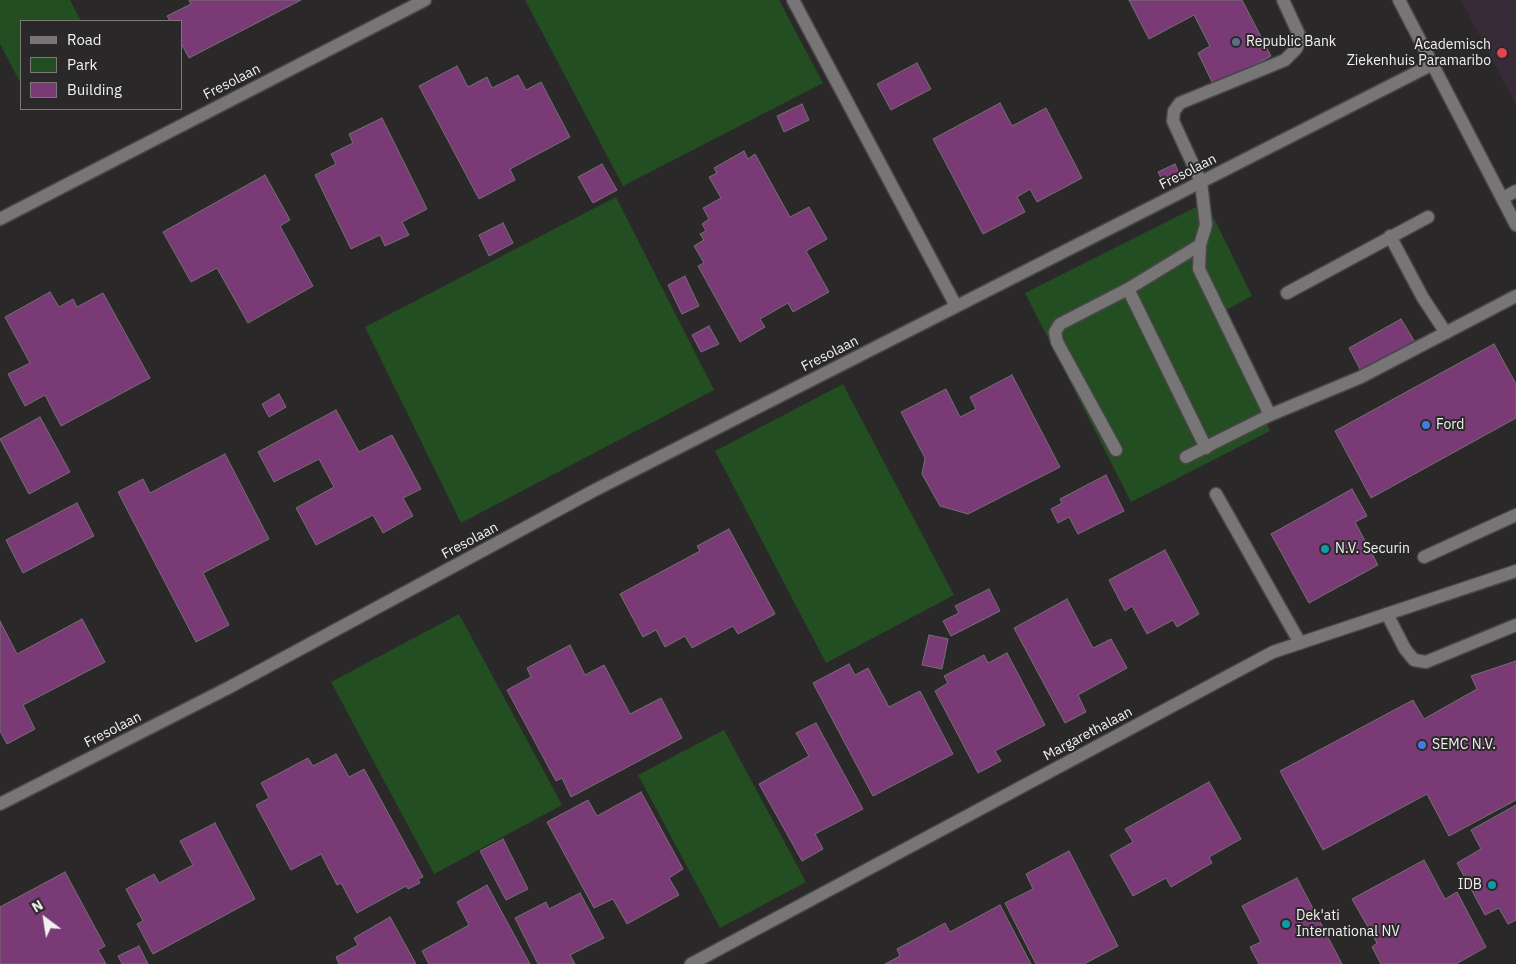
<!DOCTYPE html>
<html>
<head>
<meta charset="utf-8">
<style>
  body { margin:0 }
  #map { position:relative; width:1516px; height:964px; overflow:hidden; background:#2a2829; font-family:"IBM Plex Sans",sans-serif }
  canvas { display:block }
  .legend { position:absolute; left:20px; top:20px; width:162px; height:90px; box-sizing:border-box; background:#2a2829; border:1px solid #7a7879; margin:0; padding:6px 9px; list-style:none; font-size:15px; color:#f2f1f2 }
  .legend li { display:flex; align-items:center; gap:10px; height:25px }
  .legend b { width:25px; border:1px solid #7a7879 }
  .north { position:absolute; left:20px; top:894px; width:50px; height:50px; -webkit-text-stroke:4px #2a2829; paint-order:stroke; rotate:329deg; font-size:14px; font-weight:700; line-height:20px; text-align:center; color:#f2f1f2 }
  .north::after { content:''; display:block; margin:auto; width:18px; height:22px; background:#f2f1f2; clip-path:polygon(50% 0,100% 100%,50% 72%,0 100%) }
</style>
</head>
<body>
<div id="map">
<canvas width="1516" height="964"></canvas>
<ul class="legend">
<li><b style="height:6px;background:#787577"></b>Road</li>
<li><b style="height:14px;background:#234e21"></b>Park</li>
<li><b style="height:14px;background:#7a3a76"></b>Building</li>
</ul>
<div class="north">N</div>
</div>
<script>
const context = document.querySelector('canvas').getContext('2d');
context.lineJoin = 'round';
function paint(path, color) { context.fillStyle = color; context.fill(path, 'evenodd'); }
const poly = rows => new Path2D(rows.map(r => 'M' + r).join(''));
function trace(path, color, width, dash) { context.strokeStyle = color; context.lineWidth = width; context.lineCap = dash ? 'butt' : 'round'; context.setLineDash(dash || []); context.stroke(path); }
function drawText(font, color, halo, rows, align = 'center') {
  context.font = font + ' "IBM Plex Sans",sans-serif'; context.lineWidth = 4; context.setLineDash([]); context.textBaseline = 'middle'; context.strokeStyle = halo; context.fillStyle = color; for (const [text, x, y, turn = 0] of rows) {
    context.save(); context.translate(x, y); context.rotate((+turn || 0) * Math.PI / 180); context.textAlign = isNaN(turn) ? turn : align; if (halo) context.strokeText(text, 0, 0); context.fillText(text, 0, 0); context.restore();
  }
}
paint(poly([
  [1461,0,1516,0,1516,105]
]), '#382b38');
paint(poly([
  [0,0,70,0,81,21,21,21,21,84,0,44],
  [525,0,779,0,823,83,623,186],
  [616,197,714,390,461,523,365,327],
  [1206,202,1252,296,1215,316,1270,431,1131,502,1025,293],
  [843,384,954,595,826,663,715,451],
  [459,614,562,805,434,874,331,682],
  [724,730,806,882,720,928,638,775]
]), '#234e21');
const building = poly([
  [189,0,301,0,189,58,181,43,181,21,170,21,167,16,191,4,189,0],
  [1129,0,1242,0,1271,56,1214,86,1198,53,1210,46,1194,15,1149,39,1129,0],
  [917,63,931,89,891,110,877,84,917,63],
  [457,66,468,87,487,77,492,88,518,75,526,90,541,82,570,137,510,169,515,180,479,199,419,86,457,66],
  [1000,103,1012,126,1046,108,1082,178,1037,202,1030,189,1017,197,1025,212,983,234,933,139,1000,103],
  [802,104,809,120,784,132,777,116,802,104],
  [382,118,427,209,402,222,409,235,385,246,380,235,351,249,315,175,336,164,331,154,353,143,349,134,382,118],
  [744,151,748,159,755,154,790,217,809,207,827,239,806,251,829,292,793,312,788,303,760,319,765,327,740,342,698,266,704,263,694,246,704,240,700,234,706,231,702,224,709,219,703,208,721,198,709,177,717,173,714,168,744,151],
  [602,164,617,190,593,203,578,177,602,164],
  [1175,164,1180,176,1164,184,1158,172,1175,164],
  [265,175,290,220,280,226,313,286,248,323,217,268,191,282,163,232,265,175],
  [503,223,513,243,489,256,479,235,503,223],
  [685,276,699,306,682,314,668,285,685,276],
  [50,292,59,307,73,299,77,307,103,293,150,378,61,426,45,395,25,406,8,374,30,363,5,317,50,292],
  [1401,319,1415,342,1361,371,1349,348,1401,319],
  [709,326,719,344,701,352,692,335,709,326],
  [1494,344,1516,384,1516,418,1371,498,1335,431,1494,344],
  [1012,375,1060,467,968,514,940,506,922,474,925,458,901,412,946,389,960,417,976,409,970,397,1012,375],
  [279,394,286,407,269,417,262,404,279,394],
  [336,410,359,452,392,435,421,489,403,498,413,516,383,533,373,515,316,545,296,508,334,487,319,459,274,482,258,452,336,410],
  [40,417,70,472,29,494,0,439,40,417],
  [225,454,269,539,203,573,229,625,196,642,118,492,143,479,150,493,225,454],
  [1106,475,1124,511,1078,534,1069,517,1058,523,1051,509,1062,503,1060,499,1106,475],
  [1352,489,1367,516,1355,522,1378,565,1309,603,1271,534,1352,489],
  [77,503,94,536,23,573,6,540,77,503],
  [729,529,775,614,738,634,733,626,692,648,685,636,665,647,656,630,643,637,620,594,700,551,697,546,729,529],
  [1165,550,1199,614,1177,627,1173,620,1147,634,1132,606,1125,611,1109,580,1165,550],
  [989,589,1000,611,951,636,943,621,959,613,955,606,989,589],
  [1067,599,1093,648,1111,639,1127,668,1078,695,1086,712,1065,723,1014,628,1067,599],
  [82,619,105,662,23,705,35,729,7,744,0,731,0,621,17,654,82,619],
  [929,635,948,639,942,669,922,665,929,635],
  [570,645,585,675,604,665,630,714,661,698,682,738,571,797,562,778,556,781,507,690,531,677,527,668,570,645],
  [1007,653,1045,725,995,751,1001,761,978,773,935,691,948,683,944,676,984,655,988,663,1007,653],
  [1516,661,1516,800,1449,836,1427,794,1323,850,1280,771,1413,700,1424,719,1477,689,1471,676,1516,661],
  [849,664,855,675,868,668,889,707,920,691,953,754,873,796,813,683,849,664],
  [816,723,863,809,815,834,823,849,802,861,759,784,809,756,796,733,816,723],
  [336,754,349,777,364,769,423,877,418,879,420,883,408,889,406,886,357,913,341,883,337,885,321,854,291,870,256,805,269,798,261,783,308,758,313,766,336,754],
  [1209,782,1241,839,1209,857,1212,863,1171,887,1166,878,1133,896,1110,855,1133,842,1125,829,1209,782],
  [641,792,683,869,669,878,679,895,627,924,613,899,594,908,547,822,588,800,597,816,641,792],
  [1516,805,1516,920,1508,924,1499,908,1485,915,1457,863,1481,849,1471,830,1516,805],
  [215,823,255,899,153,954,137,924,143,921,126,889,154,874,159,883,193,865,180,841,215,823],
  [503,839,528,889,506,900,480,851,503,839],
  [1069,851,1118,946,1084,964,1036,964,1005,903,1033,889,1026,874,1069,851],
  [1424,860,1445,899,1457,892,1486,947,1456,964,1381,964,1372,947,1377,943,1352,899,1424,860],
  [65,872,105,946,98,950,106,964,0,964,0,907,65,872],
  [1297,878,1342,964,1259,964,1250,947,1261,942,1242,906,1297,878],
  [487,885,530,964,429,964,422,951,469,925,457,902,487,885],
  [580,893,604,938,570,955,575,964,538,964,515,918,546,902,549,909,580,893],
  [1000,905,1031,964,885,964,900,956,897,949,945,923,950,932,1000,905],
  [390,917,416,964,339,964,336,957,358,945,354,938,390,917],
  [139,946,148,964,122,964,118,956,139,946]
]);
paint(building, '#7a3a76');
trace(building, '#747173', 1);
const service = poly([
  [1503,198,1516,191],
  [1390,236,1423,298,1446,333],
  [1128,289,1206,448],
  [1287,293,1428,217],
  [1270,415,1199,269,1200,245,1206,225,1201,182,1173,121,1174,111,1180,103,1285,60,1296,49,1301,39,1283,0],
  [1116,450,1057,342,1055,332,1060,324,1128,289,1200,245],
  [1186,457,1270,415,1361,377,1516,296],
  [1216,494,1300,643],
  [1424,557,1516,515],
  [1387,614,1405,649,1414,660,1426,662,1516,625]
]);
const minor = poly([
  [793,0,956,306],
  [0,219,425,0],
  [0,804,228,688,595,490,1433,64],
  [691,964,1273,652,1516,571]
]);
const tertiary = poly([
  [1399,0,1516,225]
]);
trace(service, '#484648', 15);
trace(minor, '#484648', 15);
trace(tertiary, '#484648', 15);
trace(service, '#787577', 12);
trace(minor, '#787577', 12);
trace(tertiary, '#787577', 12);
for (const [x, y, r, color] of [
  [1236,42,5,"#5c6f8a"],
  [1502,53,6,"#e0444e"],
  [1426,425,5,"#3f7fe0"],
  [1325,549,5,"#0f9aa8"],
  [1422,745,5,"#3f7fe0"],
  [1492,885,5,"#0f9aa8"],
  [1286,924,5,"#0f9aa8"]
]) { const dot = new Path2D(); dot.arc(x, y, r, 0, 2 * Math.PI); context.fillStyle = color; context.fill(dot); trace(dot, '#2a2829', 2); }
drawText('14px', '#f2f1f2', '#2a2829', [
  ["Republic Bank",1246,42],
  ["Academisch",1491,45,"right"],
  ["Ziekenhuis Paramaribo",1491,61,"right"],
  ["Ford",1436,425],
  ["N.V. Securin",1335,549],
  ["SEMC N.V.",1432,745],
  ["IDB",1482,885,"right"],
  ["Dek'ati",1296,916],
  ["International NV",1296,932]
], 'left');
drawText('14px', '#f2f1f2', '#2a2829', [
  ["Fresolaan",232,82,-27],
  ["Fresolaan",1188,172,-27],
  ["Fresolaan",830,354,-27],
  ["Fresolaan",470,541,-28],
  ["Fresolaan",113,730,-27],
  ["Margarethalaan",1088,734,-28]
]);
</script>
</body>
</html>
